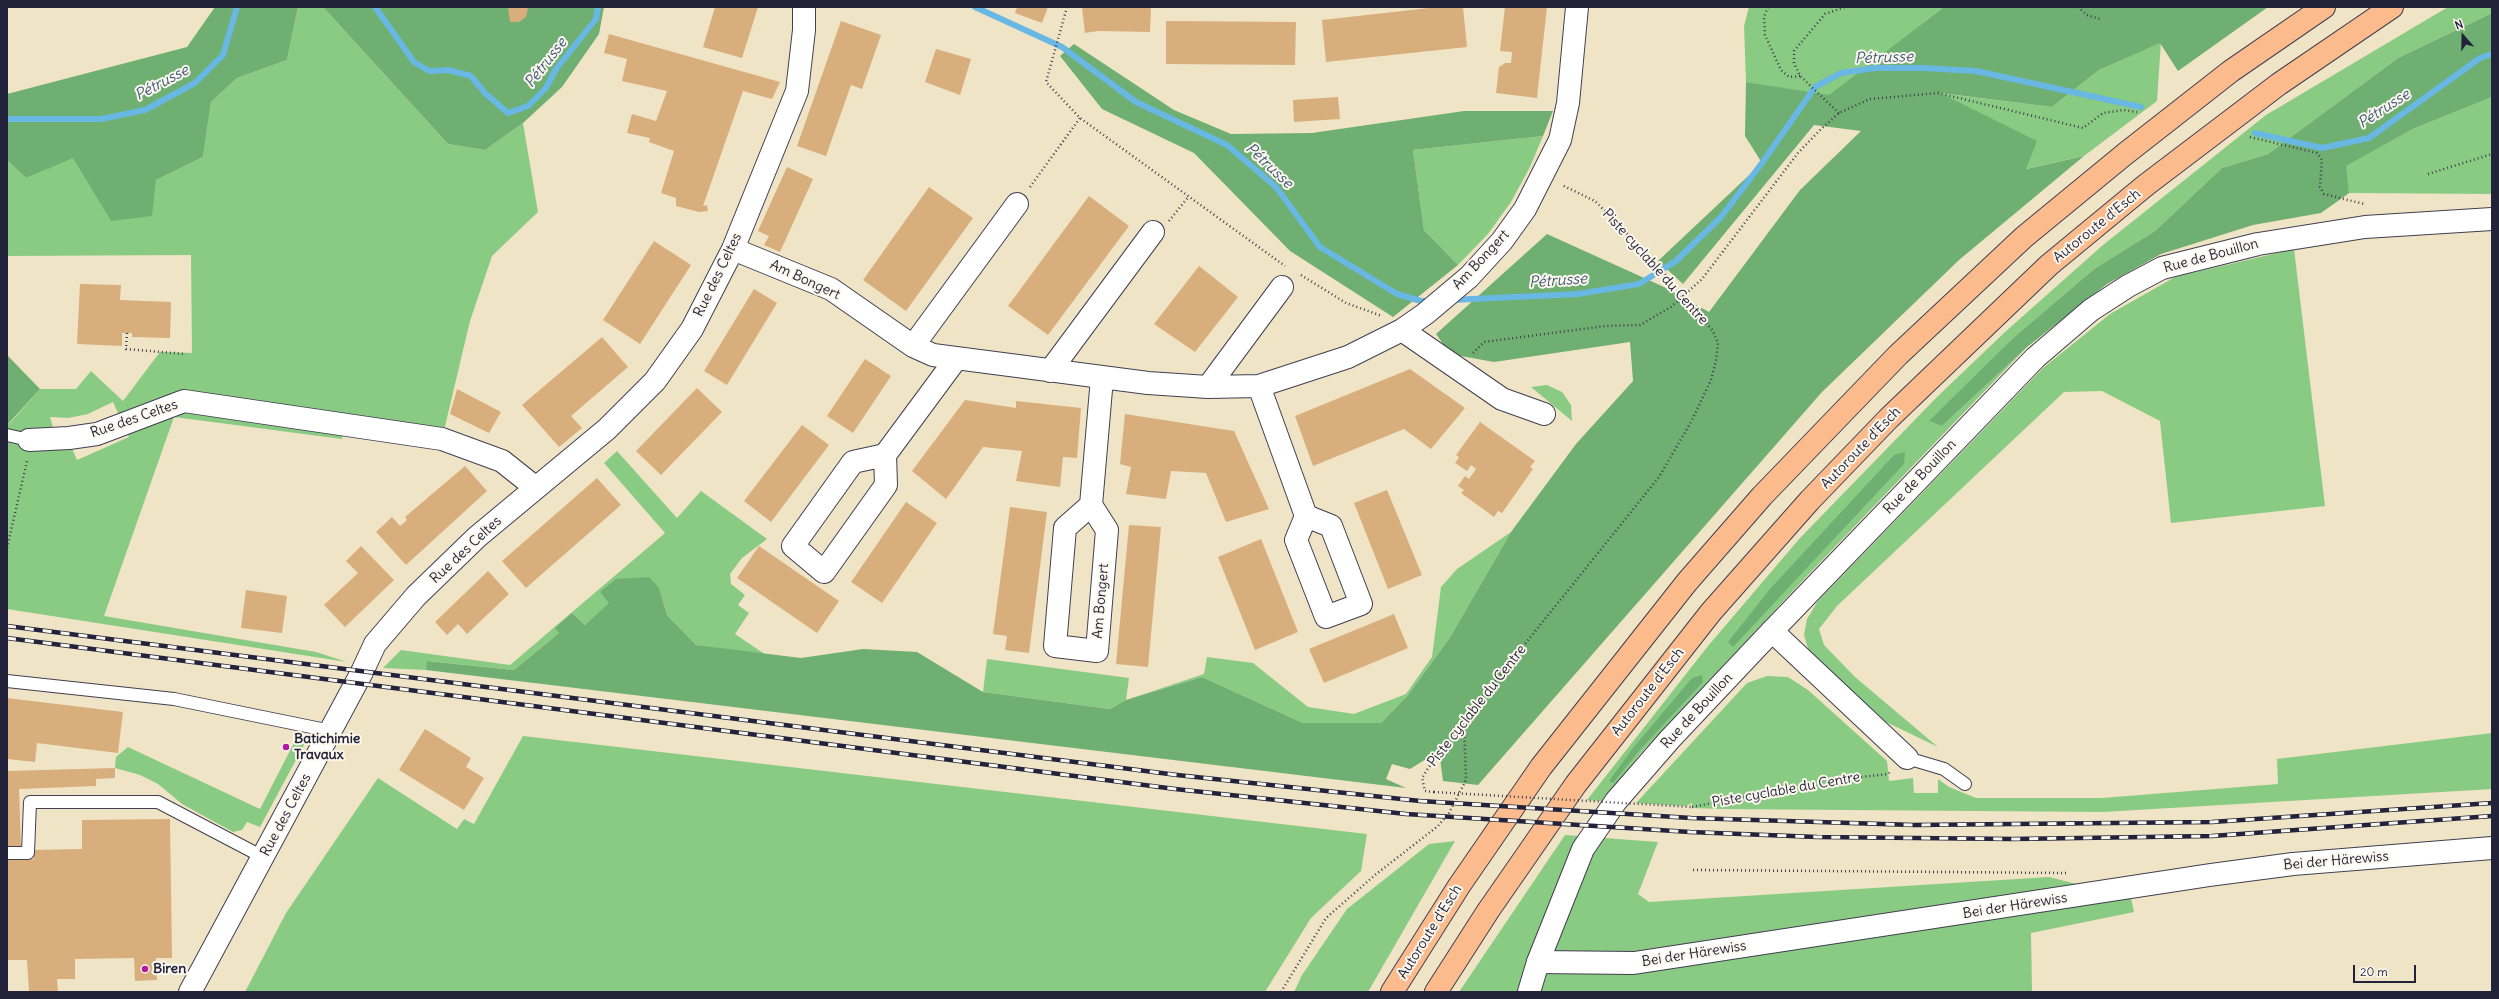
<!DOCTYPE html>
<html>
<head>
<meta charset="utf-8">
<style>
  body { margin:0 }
  #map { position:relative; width:2499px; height:999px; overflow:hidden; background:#f0e4c7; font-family:Delius,sans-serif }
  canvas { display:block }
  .frame { position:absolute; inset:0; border:8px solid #22223b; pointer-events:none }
  .north { position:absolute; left:2443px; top:16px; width:40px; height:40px; -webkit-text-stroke:3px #fbf7ec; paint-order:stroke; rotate:340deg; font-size:11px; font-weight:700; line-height:16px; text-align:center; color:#22223b }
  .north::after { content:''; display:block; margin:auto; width:14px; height:18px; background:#22223b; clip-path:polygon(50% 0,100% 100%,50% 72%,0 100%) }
  .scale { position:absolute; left:2353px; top:965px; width:63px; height:18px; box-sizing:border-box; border:2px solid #22223b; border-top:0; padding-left:5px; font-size:12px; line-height:14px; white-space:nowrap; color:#22223b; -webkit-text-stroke:3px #fbf7ec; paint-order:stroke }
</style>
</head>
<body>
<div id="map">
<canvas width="2499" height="999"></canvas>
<div class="frame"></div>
<div class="north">N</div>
<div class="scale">20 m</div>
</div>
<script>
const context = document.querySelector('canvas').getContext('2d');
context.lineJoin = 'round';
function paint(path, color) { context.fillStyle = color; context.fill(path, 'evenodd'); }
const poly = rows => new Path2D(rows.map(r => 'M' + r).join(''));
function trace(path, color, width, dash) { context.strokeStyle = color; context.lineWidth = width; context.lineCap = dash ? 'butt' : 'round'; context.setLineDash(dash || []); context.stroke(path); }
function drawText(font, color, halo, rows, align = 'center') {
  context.font = font + ' Delius,sans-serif'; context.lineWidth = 4; context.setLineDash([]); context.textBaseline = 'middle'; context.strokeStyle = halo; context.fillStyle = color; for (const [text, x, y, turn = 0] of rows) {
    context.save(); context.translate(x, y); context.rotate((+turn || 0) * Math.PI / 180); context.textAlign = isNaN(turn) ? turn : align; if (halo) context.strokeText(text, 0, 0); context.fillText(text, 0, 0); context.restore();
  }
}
paint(poly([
  [298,7,323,7,448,144,485,150,523,123,538,212,492,256,470,321,442,439,344,427,342,439,174,417,104,616,316,652,347,662,7,609,7,420,10,423,40,389,76,389,91,371,123,401,160,352,192,353,191,255,7,256,7,160,26,178,73,157,111,220,156,180,203,157,211,102,237,78,287,60],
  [113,402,129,437,77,460,71,446,59,448,50,417,68,418,88,414],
  [1749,7,1944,7,1829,96,1746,82,1744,26],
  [2448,7,2492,7,2492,13,2398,58,2268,154,2222,168,2155,231,2094,269,2012,339,1930,421,1942,426,2027,347,1805,578,1641,753,1602,801,1587,800,1708,646,1800,538,1937,397,2005,332,2103,245,2266,115],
  [2161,42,2157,101,2084,156,2025,169,1938,93,2052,107,2099,70],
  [2492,97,2492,194,2349,193,2345,166,2413,129],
  [1543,136,1530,167,1511,202,1488,234,1458,265,1424,230,1413,150],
  [2294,249,2325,506,2171,523,2160,421,2102,391,2064,392,1837,606,1819,629,1824,645,1855,677,1938,747,1886,722,1809,652,1804,635,1807,619,1818,601,2043,368,2110,314,2175,277],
  [1547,385,1562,392,1571,405,1572,421,1531,387],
  [617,451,677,518,701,491,767,539,742,558,730,574,731,584,745,595,738,605,749,613,735,634,766,655,696,645,667,615,659,588,610,603,585,625,572,613,559,633,514,670,428,661,426,670,383,668,401,650,510,665,665,533,604,463],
  [1511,532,1449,639,1408,695,1381,723,1303,723,1202,677,1126,700,1110,709,983,692,987,659,1129,678,1126,700,1204,674,1207,657,1253,663,1308,707,1354,714,1406,694,1432,657,1441,587,1457,569],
  [1767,676,1788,677,1808,690,1887,761,1889,781,1913,778,1914,793,1938,793,1938,779,1949,787,1976,798,2102,798,2278,784,2277,759,2492,733,2492,789,2103,812,1720,809,1692,808,1692,803,1686,806,1636,803,1747,683],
  [523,736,1367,834,1361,871,1311,918,1265,992,245,992,286,913,378,778,457,829,464,819,474,824],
  [297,737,305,743,260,827,247,822,242,830,233,832,182,804,158,784,140,775,115,768,116,757,128,747,260,809],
  [1565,835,1658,842,1638,894,1649,902,2049,877,2131,898,2134,912,2031,933,2032,992,1459,992],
  [1455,841,1368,992,1294,992,1302,975,1347,909,1429,844]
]), '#8acb83');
paint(poly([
  [215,7,298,7,287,60,237,78,211,102,203,157,156,180,152,216,111,221,73,158,26,178,7,160,7,94,187,47],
  [323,7,604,7,599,34,562,87,523,123,485,150,448,144],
  [1944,7,2268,7,2178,71,2160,43,2099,70,2052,107,1940,93,2037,141,2026,169,2084,156,1959,260,1822,392,1478,785,1443,781,1439,751,1410,769,1392,764,1386,779,1406,788,426,670,427,661,514,670,559,633,555,628,572,613,585,625,609,603,600,592,616,579,649,577,659,588,667,615,696,645,801,658,863,649,917,652,983,692,1110,709,1126,700,1202,677,1303,723,1381,723,1408,695,1449,639,1511,532,1576,444,1633,381,1630,342,1494,362,1450,354,1436,334,1547,234,1664,287,1709,312,1800,190,1861,131,1814,125,1683,284,1658,261,1762,163,1745,136,1746,82,1829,95],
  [2492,13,2492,97,2413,129,2346,166,2349,193,2321,213,2253,225,2161,254,2107,284,2027,347,1942,426,1929,421,2012,339,2094,269,2155,231,2222,168,2268,154,2398,58],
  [1074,44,1174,110,1231,134,1312,133,1464,111,1553,111,1543,136,1413,150,1424,230,1458,265,1393,317,1290,251,1194,153,1102,109,1060,56],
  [7,349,8,356,40,389,9,423,7,420],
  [1905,452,1904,464,1733,647,1728,642,1770,589,1894,455],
  [1702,675,1703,682,1639,751,1613,783,1609,781,1633,748,1692,678]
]), '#6faf71');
trace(poly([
  [375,7,414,62,429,71,448,70,471,76,485,93,508,113,528,106,546,88,556,69,596,19,598,7],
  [975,7,1062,47,1136,102,1227,145,1276,187,1320,247,1397,294,1421,301,1431,301],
  [7,119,101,119,145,110,195,83,223,55,237,7],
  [2255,133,2322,148,2369,138,2480,58,2492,54],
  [1452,300,1578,294,1639,284,1676,261,1721,217,1762,163,1815,87,1841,73,1875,68,1923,68,1976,71,2141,107]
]), '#69b7e3', 6);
paint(poly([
  [508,7,528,8,526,17,519,22,510,22],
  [715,7,758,7,742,58,703,47],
  [1017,7,1048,7,1042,23,1015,13],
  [1151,7,1150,32,1098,31,1085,33,1082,8],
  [1438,7,1463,7,1467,47,1326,62,1322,20],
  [1505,7,1547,7,1537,98,1496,93,1499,67,1505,63,1511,63,1512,52,1500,51],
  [841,21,881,35,862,89,851,85,826,156,797,146],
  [1166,21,1296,22,1295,65,1166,64],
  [609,34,780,82,772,99,743,91,703,206,707,205,708,211,699,212,676,206,676,198,661,193,674,151,649,142,650,138,627,133,632,114,656,121,667,91,622,81,627,59,604,53],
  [936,49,971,59,960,95,925,82],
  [1338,97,1340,119,1294,122,1293,100],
  [787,167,813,179,780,252,764,245,769,236,758,231],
  [929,187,973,218,906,311,863,280],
  [1089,196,1129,226,1048,335,1008,306],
  [654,241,691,265,640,344,603,320],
  [1199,266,1238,297,1195,352,1154,324],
  [80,284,121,285,120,300,171,302,170,338,132,337,132,333,122,333,122,346,77,344],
  [754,289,777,303,727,385,704,371],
  [602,337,628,367,571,416,582,428,559,447,522,405],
  [865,359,891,376,853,433,827,416],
  [1410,369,1465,408,1431,449,1404,429,1313,466,1295,416],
  [697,388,722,412,661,475,636,451],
  [457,389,501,412,489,433,450,414],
  [965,400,1016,408,1016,401,1081,408,1077,458,1063,457,1060,487,1016,481,1022,451,983,447,946,499,912,471],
  [1125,414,1234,431,1269,509,1226,522,1206,473,1171,471,1166,499,1126,494,1131,467,1120,464],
  [1480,422,1535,461,1530,467,1533,469,1502,513,1498,511,1494,517,1461,493,1464,490,1458,486,1465,476,1469,479,1476,469,1471,465,1467,471,1455,463,1459,457,1456,455],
  [802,425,829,445,771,522,744,501],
  [465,466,487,491,406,565,376,532,392,517,400,526,407,520,405,517],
  [597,478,621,505,526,588,502,561],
  [1387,490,1422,575,1388,589,1354,503],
  [906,502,937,523,882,603,851,582],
  [1010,507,1047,512,1029,653,1005,650,1007,636,993,634],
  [1129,525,1161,527,1148,667,1116,664],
  [1261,539,1298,632,1255,650,1218,557],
  [361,546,394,580,345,627,324,605,358,573,346,561],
  [759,546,839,601,817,633,737,578],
  [488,571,509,594,467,634,458,624,447,635,435,622],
  [246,590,287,596,282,633,241,628],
  [1394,614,1408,648,1324,683,1309,649],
  [7,698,123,712,118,753,37,743,35,762,7,759],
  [425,729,471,758,466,767,484,778,464,810,399,770],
  [115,768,115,778,96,779,96,786,19,789,21,847,7,847,7,771],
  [170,819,172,958,156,958,157,980,135,981,134,958,75,959,75,979,57,979,58,992,29,992,27,960,7,960,7,860,34,859,34,850,82,849,82,820]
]), '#d8af7c');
const service = poly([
  [7,435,29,440],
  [7,681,174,699,331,731],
  [1907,758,1944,769,1965,784],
  [7,853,28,853,30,802,158,802,263,857]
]);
const minor = poly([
  [733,249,831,289,913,346,933,355,1148,383,1208,387,1259,386,1348,357,1402,330,1425,314,1469,277,1502,241,1525,209,1560,140,1568,103,1577,7],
  [1402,330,1502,399,1544,414],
  [913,346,1017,204],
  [1050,371,1153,232],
  [1259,386,1306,516,1296,540,1326,617,1361,604,1331,526,1306,516],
  [1208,387,1282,287],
  [29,440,69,438,97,434,184,401,442,439,502,461,536,488],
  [885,455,853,462,793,546,824,572,886,485,885,455,956,359],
  [1091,505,1107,530,1097,651,1055,646,1065,528,1091,505,1102,378],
  [1772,631,1907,758],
  [1538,962,1634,963,2210,875,2293,864,2492,848],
  [190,992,362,672,375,644,416,596,477,537,607,429,655,381,692,329,733,249,797,91,804,30,804,7]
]);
const tertiary = poly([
  [1529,992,1538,962,1583,849,1616,801,1670,739,1772,631,2035,358,2091,310,2128,286,2162,268,2258,244,2365,227,2492,219]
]);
const motorway = poly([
  [1392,992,1459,886,1541,767,1687,582,1762,496,1898,355,2024,237,2125,154,2231,71,2324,7],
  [1436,992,1488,911,1576,784,1711,612,1810,500,1889,418,2049,265,2146,185,2279,84,2392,7]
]);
trace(service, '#413f50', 14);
trace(minor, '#413f50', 24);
trace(tertiary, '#413f50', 24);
trace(motorway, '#413f50', 24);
trace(poly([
  [1067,7,1046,82,1080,118,1285,266],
  [1768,7,1764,17,1765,35,1781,70,1789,77,1800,76],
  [2078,7,2087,15,2100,19],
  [1839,113,1800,76,1794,63,1794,51,1825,14,1845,7],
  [2250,137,2317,153,2322,160,2320,187,2324,194,2364,204],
  [2428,174,2492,154],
  [1030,187,1080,118],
  [1169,221,1189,196],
  [1301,275,1346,303,1382,316],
  [127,333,126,349,186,354],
  [1473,353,1484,342,1605,326,1640,325,1671,307,1702,279,1798,153,1821,129,1839,113,1870,99,1938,93,2083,128,2103,113,2124,110,2137,112],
  [7,548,27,461],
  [1434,792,1425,791,1422,778,1439,751,1659,477,1691,422,1711,380,1716,361,1718,343,1713,331,1652,259,1595,201,1562,185],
  [1692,807,1826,781,1888,774,1891,771],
  [1693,870,2069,873],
  [1281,992,1326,918,1375,875,1438,826,1449,813,1466,780,1464,722]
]), '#413f50', 2.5, [1, 3]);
trace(service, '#fff', 12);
trace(minor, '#fff', 22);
trace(tertiary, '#fff', 22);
trace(motorway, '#fbbb8c', 22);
const rail = poly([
  [7,626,1177,775,1420,801,1691,818,1914,825,2212,822,2492,803],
  [7,638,1175,789,1406,814,1690,832,1817,837,2013,839,2212,836,2492,816]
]);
trace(rail, '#22223b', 4.5);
trace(rail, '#fbf7ec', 3, [9]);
trace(poly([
  [1434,792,1692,807]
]), '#413f50', 2.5, [1, 3]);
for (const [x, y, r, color] of [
  [286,747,4,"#b5179e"],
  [145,969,4,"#b5179e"]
]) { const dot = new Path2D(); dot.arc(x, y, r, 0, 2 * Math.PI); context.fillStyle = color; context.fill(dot); trace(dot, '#fbf7ec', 1.5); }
drawText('14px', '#22223b', '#fbf7ec', [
  ["Autoroute d'Esch",2097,226,-39],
  ["Rue de Bouillon",2211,256,-15],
  ["Am Bongert",1481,260,-47],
  ["Piste cyclable du Centre",1655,267,48],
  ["Rue des Celtes",718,275,-64],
  ["Am Bongert",805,280,25],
  ["Rue des Celtes",134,419,-19],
  ["Autoroute d'Esch",1861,448,-46],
  ["Rue de Bouillon",1920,477,-46],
  ["Rue des Celtes",466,550,-43],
  ["Am Bongert",1101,601,-85],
  ["Autoroute d'Esch",1648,692,-52],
  ["Piste cyclable du Centre",1477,706,-52],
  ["Rue de Bouillon",1697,711,-47],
  ["Piste cyclable du Centre",1786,790,-10],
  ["Rue des Celtes",286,815,-62],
  ["Bei der Härewiss",2336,861,-5],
  ["Bei der Härewiss",2015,906,-9],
  ["Autoroute d'Esch",1430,932,-58],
  ["Bei der Härewiss",1694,954,-9]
]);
drawText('bold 14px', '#22223b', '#fbf7ec', [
  ["Batichimie",294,739],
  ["Travaux",294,755],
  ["Biren",153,969]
], 'left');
drawText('italic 15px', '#3b5676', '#fbf7ec', [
  ["Pétrusse",1884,58,-2],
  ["Pétrusse",546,63,-52],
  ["Pétrusse",162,83,-28],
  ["Pétrusse",2384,109,-33],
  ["Pétrusse",1269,166,43],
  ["Pétrusse",1558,281,-4]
]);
</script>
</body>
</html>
